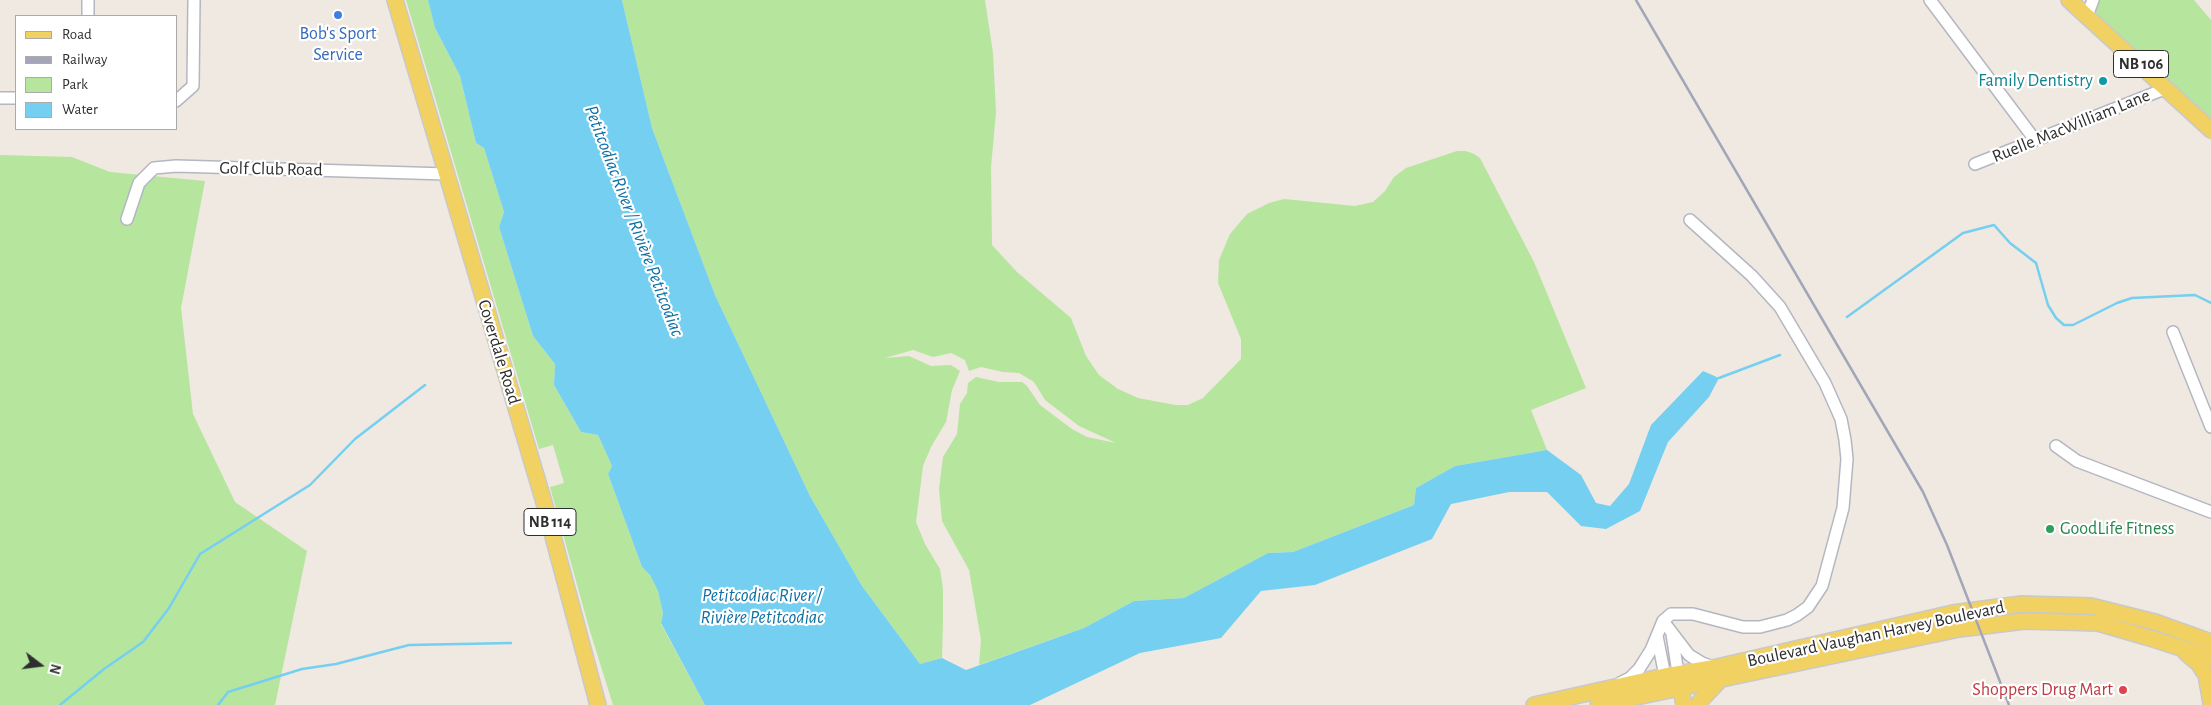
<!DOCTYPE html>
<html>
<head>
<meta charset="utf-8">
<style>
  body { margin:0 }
  #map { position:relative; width:2211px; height:705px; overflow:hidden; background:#efe9e1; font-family:"Alegreya Sans",sans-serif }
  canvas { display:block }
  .legend { position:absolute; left:15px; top:15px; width:162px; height:115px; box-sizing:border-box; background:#fff; border:1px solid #ababab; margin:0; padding:6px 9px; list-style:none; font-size:15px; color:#2e2e2e }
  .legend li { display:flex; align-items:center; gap:10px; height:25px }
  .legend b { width:25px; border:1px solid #ababab }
  .north { position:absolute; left:15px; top:640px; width:50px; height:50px; -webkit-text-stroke:4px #fff; paint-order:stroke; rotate:105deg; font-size:14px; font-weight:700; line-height:20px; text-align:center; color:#2e2e2e }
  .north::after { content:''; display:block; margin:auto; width:18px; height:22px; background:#2e2e2e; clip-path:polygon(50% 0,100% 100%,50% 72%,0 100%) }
</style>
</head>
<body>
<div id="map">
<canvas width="2211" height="705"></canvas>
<ul class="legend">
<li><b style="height:6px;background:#f2d163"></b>Road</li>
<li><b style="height:6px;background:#a3a6b8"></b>Railway</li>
<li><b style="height:14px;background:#b6e59e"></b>Park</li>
<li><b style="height:14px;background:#75cff0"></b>Water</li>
</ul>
<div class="north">N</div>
</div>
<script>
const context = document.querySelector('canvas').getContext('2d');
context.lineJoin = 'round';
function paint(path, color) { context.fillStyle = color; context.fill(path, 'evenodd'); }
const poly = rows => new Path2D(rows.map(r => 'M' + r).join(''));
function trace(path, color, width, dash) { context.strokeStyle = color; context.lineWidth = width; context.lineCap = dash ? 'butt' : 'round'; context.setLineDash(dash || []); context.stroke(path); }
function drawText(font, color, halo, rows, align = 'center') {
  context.font = font + ' "Alegreya Sans",sans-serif'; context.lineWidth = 4.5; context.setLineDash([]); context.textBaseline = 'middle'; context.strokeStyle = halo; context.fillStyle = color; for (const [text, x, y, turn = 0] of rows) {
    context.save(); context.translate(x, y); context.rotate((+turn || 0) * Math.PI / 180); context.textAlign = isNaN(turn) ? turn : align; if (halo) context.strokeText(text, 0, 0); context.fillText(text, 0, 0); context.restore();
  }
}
paint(poly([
  [406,0,428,0,435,28,460,76,476,143,484,148,504,212,499,227,533,336,555,364,554,385,581,432,598,435,612,466,608,474,642,567,650,575,658,591,663,613,661,624,705,705,613,705,589,628,550,487,564,483,553,445,539,449],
  [622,0,985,0,993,53,996,112,991,167,992,245,1017,272,1071,318,1086,356,1099,375,1118,389,1138,398,1175,405,1188,405,1203,398,1241,359,1241,339,1218,283,1219,260,1230,234,1247,214,1269,203,1284,199,1355,206,1373,202,1385,191,1394,177,1406,168,1457,151,1466,151,1474,154,1480,158,1534,262,1586,388,1531,410,1547,450,1455,466,1416,488,1414,505,1293,552,1268,553,1184,598,1134,601,1084,628,979,665,981,640,969,570,942,521,939,489,943,457,957,434,960,404,967,393,968,383,976,377,999,382,1022,382,1027,386,1040,405,1072,429,1087,437,1116,443,1079,426,1045,400,1034,382,1019,373,1003,372,981,367,969,371,965,360,951,353,933,357,913,350,885,358,909,356,931,366,951,365,960,371,952,390,946,422,931,447,923,466,916,522,925,544,940,569,943,589,943,623,942,658,920,664,862,586,810,496,715,295,652,128],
  [2093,0,2194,0,2211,20,2211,130,2087,16],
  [0,155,72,157,110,172,205,181,181,308,193,414,235,502,307,551,275,705,0,705]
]), '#b6e59e');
paint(poly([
  [428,0,622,0,652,128,715,295,810,496,862,586,920,664,942,658,966,670,1084,628,1134,601,1184,598,1268,553,1293,552,1414,505,1416,488,1455,466,1547,450,1581,475,1596,503,1610,506,1629,484,1651,425,1703,371,1719,378,1709,397,1668,442,1640,511,1606,529,1581,526,1547,492,1509,492,1451,504,1432,539,1315,585,1261,591,1221,638,1140,653,1030,705,705,705,661,623,663,613,658,591,650,575,642,567,608,474,612,466,598,435,581,432,554,385,555,364,533,336,499,227,504,212,484,148,476,143,460,76,435,28]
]), '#75cff0');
trace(poly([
  [1847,317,1963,233,1994,225,2010,243,2036,263,2048,305,2056,318,2064,325,2073,325,2117,303,2132,298,2195,295,2211,303],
  [1719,378,1780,355],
  [60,705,104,669,143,642,169,608,200,554,310,485,355,439,425,385],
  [218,705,228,692,302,669,336,664,409,645,511,643]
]), '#75cff0', 2.5);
const minor = poly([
  [1930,0,2035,140],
  [88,16,88,0],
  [2087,16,2093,0],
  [0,98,16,98],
  [176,101,193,86,194,0],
  [1975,164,2167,88],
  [127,219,139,183,154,168,176,166,447,174],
  [2173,332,2211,427],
  [2056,446,2077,461,2211,512],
  [1663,621,1689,655,1702,663,1713,667],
  [1672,634,1678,673],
  [1657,636,1665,676],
  [1620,683,1630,678,1639,669,1651,650,1663,621,1671,614,1693,614,1743,627,1760,627,1787,620,1797,615,1808,607,1822,586,1843,508,1847,459,1845,440,1841,419,1825,383,1780,307,1752,276,1690,220]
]);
const major = poly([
  [395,0,543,499,598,705],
  [2069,0,2211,130],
  [2186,653,2198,663,2206,675,2211,703],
  [1679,679,1684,705],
  [1534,705,1665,676,1717,667,1953,613,2022,604,2091,606,2155,622,2211,642],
  [1598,705,1959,629,2025,621,2098,623,2150,638,2211,658],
  [1698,705,1701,700,1719,681]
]);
trace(minor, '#b4b7c1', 14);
trace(major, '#c9c9c9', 18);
trace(minor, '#fff', 11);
trace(major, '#f2d163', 15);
trace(poly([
  [1636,0,1923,492,1947,545,2009,705]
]), '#a3a6b8', 2.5);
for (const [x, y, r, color] of [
  [338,15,5,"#3f7fe0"],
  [2103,81,5,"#0f9aa8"],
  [2050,529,5,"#2e9e5b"],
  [2123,690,5,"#e0444e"]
]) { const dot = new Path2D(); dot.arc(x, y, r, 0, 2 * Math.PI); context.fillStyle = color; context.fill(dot); trace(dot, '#fff', 2); }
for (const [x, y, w] of [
  [2141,64,55],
  [550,522,52]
]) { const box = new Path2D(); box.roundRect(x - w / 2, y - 13.5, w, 27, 4); context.fillStyle = '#fff'; context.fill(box); trace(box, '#2e2e2e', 1); }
drawText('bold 16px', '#2e2e2e', null, [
  ["NB 106",2141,64],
  ["NB 114",550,522]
]);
drawText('18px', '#366cbe', '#fff', [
  ["Bob's Sport",338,34],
  ["Service",338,55]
]);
drawText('18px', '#0d838f', '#fff', [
  ["Family Dentistry",2093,81]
], 'right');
drawText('18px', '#2e2e2e', '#fff', [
  ["Ruelle MacWilliam Lane",2071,126,-22],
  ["Golf Club Road",271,169,1],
  ["Coverdale Road",499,352,73],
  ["Boulevard Vaughan Harvey Boulevard",1876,634,-12]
]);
drawText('18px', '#27864d', '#fff', [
  ["GoodLife Fitness",2060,529]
], 'left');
drawText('18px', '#be3a42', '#fff', [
  ["Shoppers Drug Mart",2113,690]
], 'right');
drawText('italic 19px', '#0d6fa3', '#fff', [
  ["Petitcodiac River / Rivière Petitcodiac",634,221,69],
  ["Petitcodiac River /",762,595],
  ["Rivière Petitcodiac",762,617]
]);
</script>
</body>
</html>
